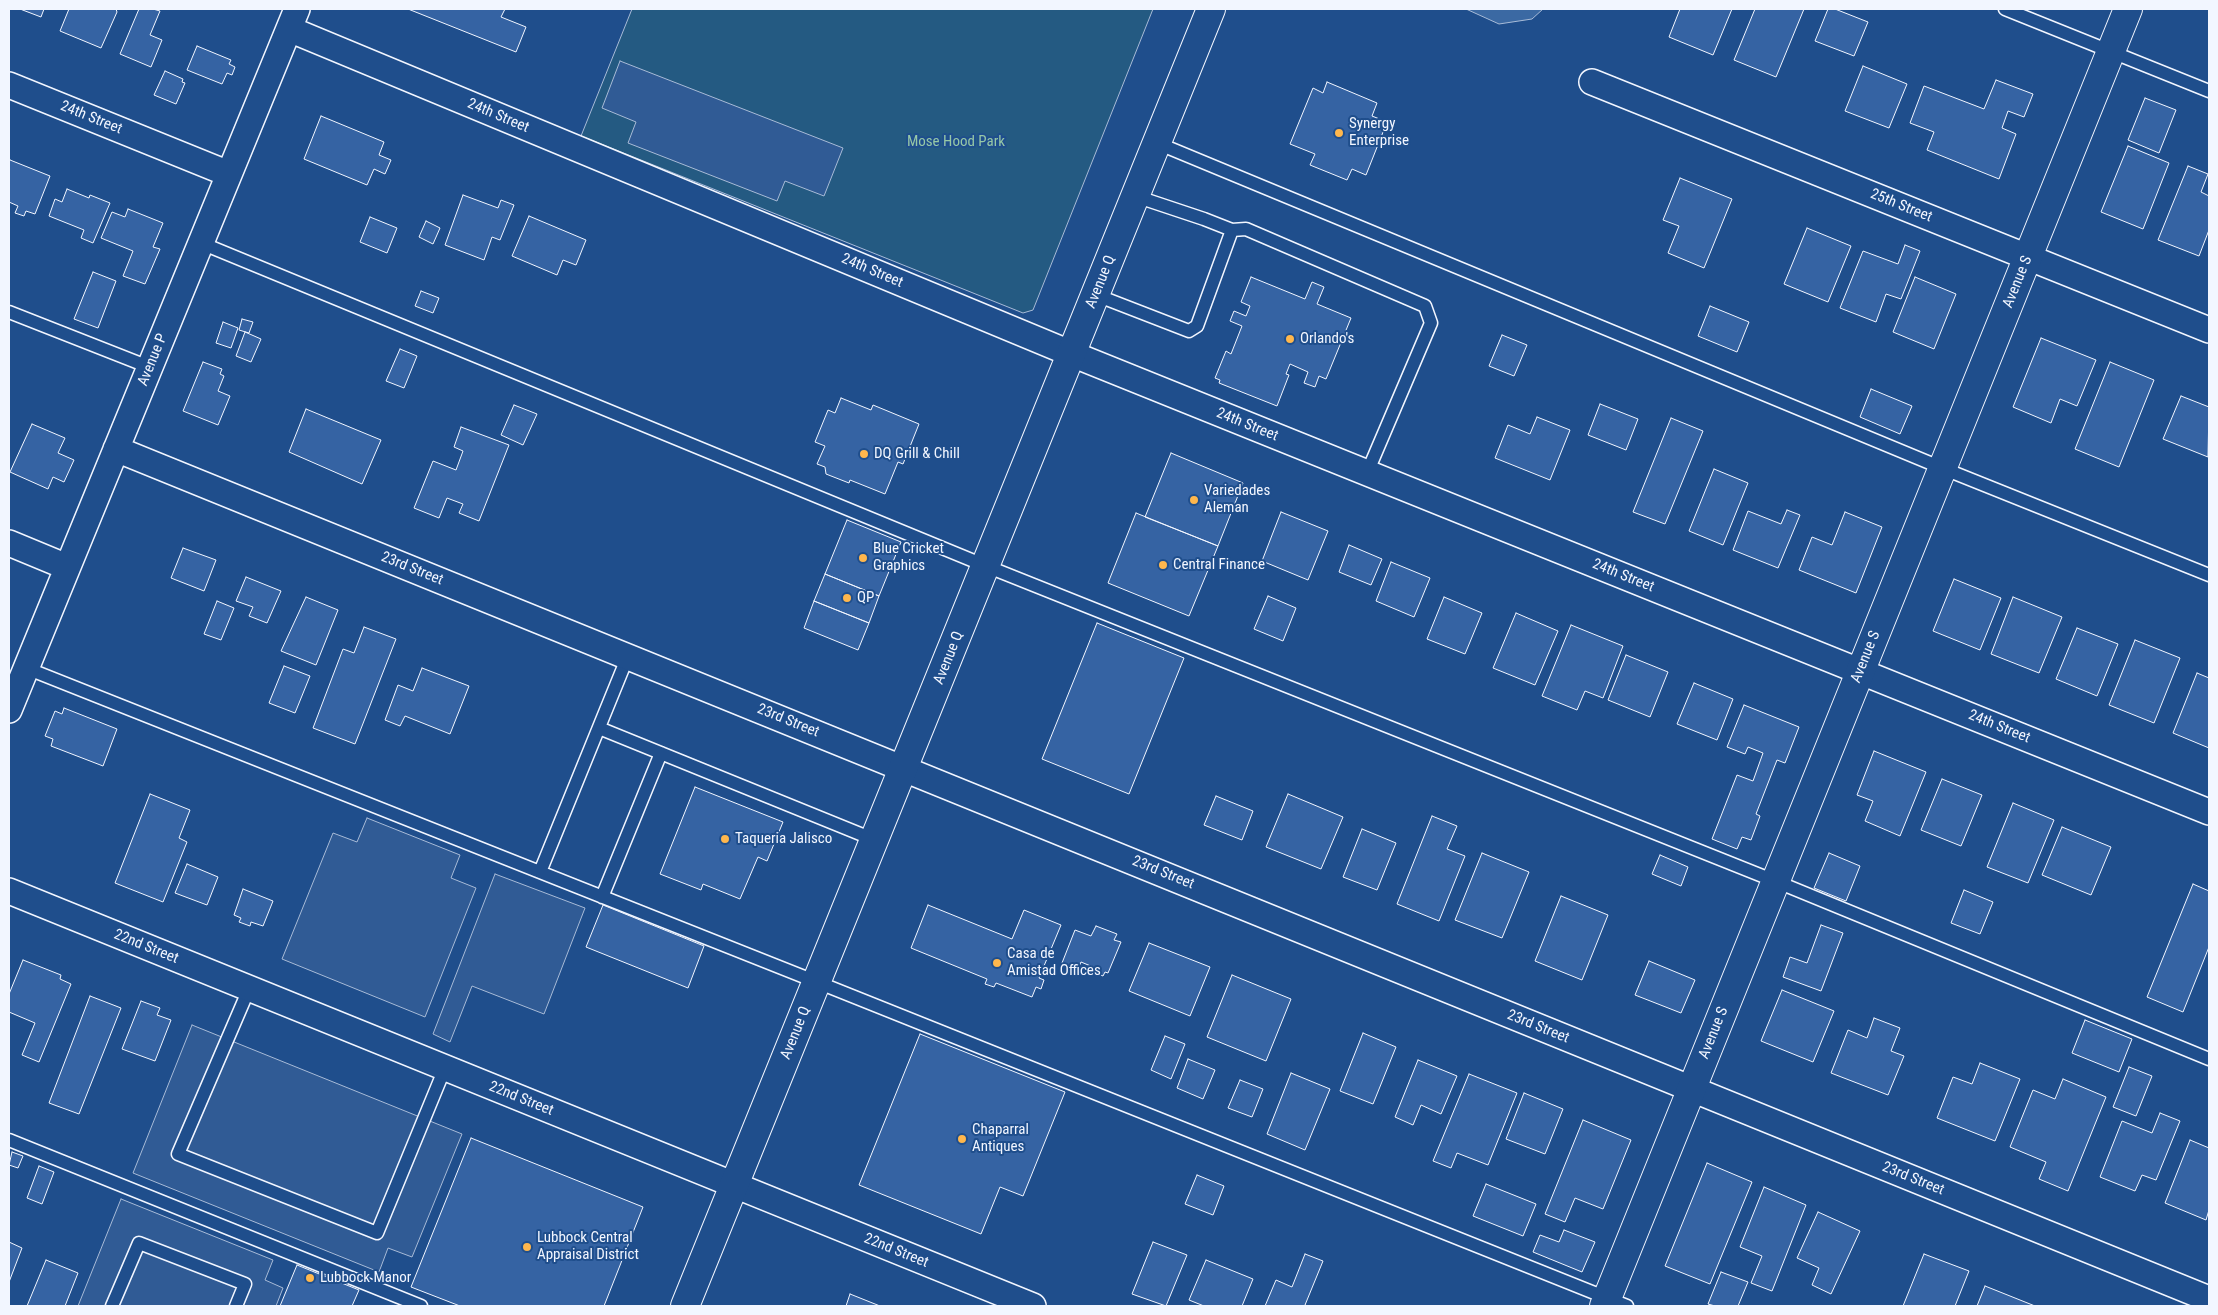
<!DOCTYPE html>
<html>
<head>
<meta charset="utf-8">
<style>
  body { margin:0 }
  #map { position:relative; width:2218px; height:1315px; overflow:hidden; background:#1f4e8c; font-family:"Roboto Condensed",sans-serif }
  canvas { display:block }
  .frame { position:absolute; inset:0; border:10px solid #f2f6ff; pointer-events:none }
</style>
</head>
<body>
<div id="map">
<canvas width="2218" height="1315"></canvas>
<div class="frame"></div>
</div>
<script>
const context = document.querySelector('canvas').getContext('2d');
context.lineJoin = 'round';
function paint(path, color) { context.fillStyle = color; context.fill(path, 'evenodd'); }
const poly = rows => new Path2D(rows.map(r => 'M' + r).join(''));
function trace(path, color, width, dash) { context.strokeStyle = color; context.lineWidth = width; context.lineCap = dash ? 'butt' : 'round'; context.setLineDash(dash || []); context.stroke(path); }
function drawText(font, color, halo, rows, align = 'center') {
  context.font = font + ' "Roboto Condensed",sans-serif'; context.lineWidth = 4; context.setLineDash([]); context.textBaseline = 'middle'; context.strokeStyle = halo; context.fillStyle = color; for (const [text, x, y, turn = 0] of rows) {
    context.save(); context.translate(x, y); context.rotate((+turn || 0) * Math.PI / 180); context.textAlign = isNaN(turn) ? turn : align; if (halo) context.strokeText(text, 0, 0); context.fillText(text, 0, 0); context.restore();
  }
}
const green = poly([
  [632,9,1153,9,1033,310,1023,313,581,136,632,9]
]);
paint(green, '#245a82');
trace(green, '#a8bbd7', 1);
const parking = poly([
  [620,61,843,148,824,196,785,181,777,201,628,143,636,122,602,108,620,61],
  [367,818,460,855,451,878,476,888,425,1017,282,959,333,833,357,842,367,818],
  [495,874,585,908,544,1014,472,986,450,1042,433,1034,495,874],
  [192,1025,462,1134,412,1257,388,1248,379,1272,133,1173,192,1025],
  [121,1199,273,1260,265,1280,283,1288,276,1306,78,1306,121,1199]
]);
paint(parking, '#305b95');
trace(parking, '#a8bbd7', 1);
const water = poly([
  [1466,9,1543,9,1532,19,1499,24,1466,9]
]);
paint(water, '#3b69a3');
trace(water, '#a8bbd7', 1);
const building = poly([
  [20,9,44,9,41,17,20,9],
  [69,9,116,9,117,12,101,48,60,31,69,9],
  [139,9,153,9,160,11,150,35,162,40,151,67,120,54,139,9],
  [408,9,505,9,501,17,526,27,516,52,408,9],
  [1680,9,1732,9,1713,55,1669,37,1680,9],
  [1755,9,1804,9,1776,77,1734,60,1755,9],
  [1828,9,1835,9,1868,22,1854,56,1815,41,1828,9],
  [197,46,231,60,229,64,235,67,232,75,227,73,222,84,187,70,197,46],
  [1863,66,1907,84,1889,128,1845,111,1863,66],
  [165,71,183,79,182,82,185,83,176,104,154,95,165,71],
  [1996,80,2033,94,2024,117,2008,111,2002,128,2016,134,1999,179,1927,150,1934,132,1910,123,1924,86,1984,109,1996,80],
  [1327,82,1377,103,1372,116,1387,122,1366,175,1352,169,1347,180,1310,165,1315,154,1290,144,1313,88,1323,93,1327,82],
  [2145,98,2176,110,2159,153,2128,140,2145,98],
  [321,116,384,142,379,155,391,160,385,174,374,169,367,185,304,159,321,116],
  [2128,146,2169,163,2143,229,2101,212,2128,146],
  [10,160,50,176,35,214,26,211,24,216,15,213,18,206,9,202,9,161,10,160],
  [2188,166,2208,174,2201,192,2209,196,2209,230,2199,256,2158,240,2188,166],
  [1680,178,1732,199,1704,268,1668,253,1679,226,1663,220,1680,178],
  [67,189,89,198,90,195,110,203,93,243,81,238,84,230,49,216,55,199,62,202,67,189],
  [463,195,498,208,501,200,514,205,500,240,492,237,484,260,445,245,463,195],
  [128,209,163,223,153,247,160,249,145,284,123,276,133,251,101,238,112,212,125,217,128,209],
  [529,216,586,240,576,265,563,260,557,275,512,256,529,216],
  [370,217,397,228,387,253,360,242,370,217],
  [426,221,440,228,433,244,419,237,426,221],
  [1807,228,1851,246,1828,302,1784,284,1807,228],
  [1905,245,1920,251,1901,299,1886,294,1876,322,1840,308,1863,251,1898,264,1905,245],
  [93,272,116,281,98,328,74,319,93,272],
  [1251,277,1305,299,1312,282,1324,287,1317,304,1351,318,1326,379,1319,376,1315,387,1304,383,1308,372,1290,364,1286,374,1289,375,1277,406,1219,383,1220,380,1215,378,1226,351,1231,354,1242,326,1230,321,1234,311,1246,316,1250,306,1241,302,1251,277],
  [1915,277,1956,294,1934,349,1893,332,1915,277],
  [421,291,439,298,433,313,415,306,421,291],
  [1710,306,1749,322,1737,352,1698,336,1710,306],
  [242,319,253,322,249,333,239,330,242,319],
  [223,322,238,328,231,348,216,343,223,322],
  [245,332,261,339,251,362,236,356,245,332],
  [1502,335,1527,345,1514,376,1489,366,1502,335],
  [2041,338,2096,360,2077,406,2060,399,2051,423,2013,407,2041,338],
  [400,349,417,356,404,388,386,381,400,349],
  [203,362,222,369,220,374,224,376,218,391,230,396,218,425,183,411,203,362],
  [2110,362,2154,380,2119,467,2075,449,2110,362],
  [1871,389,1912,406,1900,434,1860,417,1871,389],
  [2181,396,2209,407,2208,457,2163,439,2181,396],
  [841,398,871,410,873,405,919,424,903,464,898,462,885,494,850,480,849,483,826,474,825,467,817,464,825,446,815,442,828,410,835,413,841,398],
  [1600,404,1638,419,1626,450,1588,435,1600,404],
  [514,405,537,414,523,445,501,435,514,405],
  [306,409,381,440,362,484,289,452,306,409],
  [1537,417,1570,430,1550,480,1495,458,1508,425,1530,434,1537,417],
  [1671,418,1703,431,1665,524,1633,512,1671,418],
  [32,424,65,438,58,453,74,460,64,482,53,477,48,489,10,472,32,424],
  [461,427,509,445,479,521,459,513,463,504,447,498,439,518,414,508,433,461,456,470,463,451,454,447,461,427],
  [1171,453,1243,483,1218,546,1145,517,1171,453],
  [1714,469,1748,483,1723,545,1689,531,1714,469],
  [1787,510,1800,515,1778,568,1733,550,1748,511,1781,524,1787,510],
  [1281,512,1328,531,1308,580,1262,561,1281,512],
  [1845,512,1882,527,1856,593,1799,570,1812,537,1832,545,1845,512],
  [1136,513,1218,546,1189,616,1108,583,1136,513],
  [847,520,901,542,879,596,825,574,847,520],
  [1349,545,1382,559,1371,585,1339,572,1349,545],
  [183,548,216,560,204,591,171,578,183,548],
  [1391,562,1430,578,1414,617,1376,601,1391,562],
  [825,574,879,596,869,623,814,601,825,574],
  [246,577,281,591,267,623,249,616,253,607,236,601,246,577],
  [1954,579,2001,598,1980,650,1933,631,1954,579],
  [1268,596,1296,608,1283,641,1254,629,1268,596],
  [306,597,338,610,316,665,281,651,306,597],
  [1444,597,1482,613,1465,654,1427,639,1444,597],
  [2013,597,2062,617,2039,673,1991,654,2013,597],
  [217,601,234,608,221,640,204,634,217,601],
  [814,601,869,623,858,650,804,628,814,601],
  [1516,613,1558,631,1535,685,1493,668,1516,613],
  [1097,623,1184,658,1129,794,1042,759,1097,623],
  [1571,625,1623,646,1603,698,1585,691,1577,710,1542,696,1571,625],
  [364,627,396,639,355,744,313,728,343,649,354,653,364,627],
  [2077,628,2118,644,2097,696,2056,679,2077,628],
  [2135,640,2180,658,2154,723,2109,705,2135,640],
  [1626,655,1668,672,1650,717,1608,700,1626,655],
  [284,666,310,676,295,713,269,703,284,666],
  [422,668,469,686,450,734,405,716,400,726,385,720,398,685,413,691,422,668],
  [2197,673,2209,678,2209,748,2173,733,2197,673],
  [1694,683,1733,699,1717,740,1677,724,1694,683],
  [1744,705,1799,727,1785,763,1777,760,1756,814,1760,816,1751,840,1742,837,1737,849,1712,839,1737,775,1753,781,1763,753,1748,747,1745,754,1727,747,1744,705],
  [64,708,117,729,103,766,51,746,53,739,45,736,55,711,62,714,64,708],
  [1874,751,1926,772,1900,836,1865,821,1873,801,1857,795,1874,751],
  [1942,779,1982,795,1961,846,1921,830,1942,779],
  [695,787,783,822,767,861,758,857,740,899,703,884,701,890,660,874,695,787],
  [150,794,190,810,179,838,187,842,163,902,115,883,150,794],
  [1288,794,1343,817,1321,869,1266,847,1288,794],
  [1216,796,1253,811,1242,840,1204,825,1216,796],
  [2013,803,2054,820,2028,883,1987,867,2013,803],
  [1432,816,1457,826,1447,849,1465,856,1439,921,1397,904,1432,816],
  [2062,827,2111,847,2091,895,2042,875,2062,827],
  [1362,829,1396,843,1377,890,1343,877,1362,829],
  [1482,853,1529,872,1502,938,1455,920,1482,853],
  [1829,853,1860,866,1846,901,1814,888,1829,853],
  [1660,855,1688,867,1681,886,1652,874,1660,855],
  [187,864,218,877,207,905,175,893,187,864],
  [2193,884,2209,891,2209,947,2183,1012,2147,997,2193,884],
  [243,889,273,901,263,926,251,922,250,926,239,922,241,918,234,915,243,889],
  [1964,890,1993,902,1980,934,1951,923,1964,890],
  [1561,896,1608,915,1582,980,1535,961,1561,896],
  [603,905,704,946,688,988,586,947,603,905],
  [928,905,1012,939,1024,910,1061,925,1039,978,1044,980,1041,989,1036,987,1032,997,996,983,994,987,985,984,987,979,911,948,928,905],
  [1821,925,1843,933,1821,991,1783,977,1790,957,1807,963,1821,925],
  [1096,926,1117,934,1114,940,1121,942,1108,973,1105,972,1103,976,1096,973,1098,969,1081,962,1078,969,1062,963,1075,930,1091,936,1096,926],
  [1149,943,1210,967,1190,1016,1129,991,1149,943],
  [23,960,61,975,60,979,71,984,39,1062,22,1055,35,1023,9,1012,9,994,23,960],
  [1649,961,1695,980,1681,1013,1635,995,1649,961],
  [1232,975,1291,999,1266,1061,1207,1037,1232,975],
  [1782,990,1834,1011,1813,1062,1761,1041,1782,990],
  [90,996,121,1008,79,1114,49,1103,90,996],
  [141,1001,160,1008,157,1015,171,1020,155,1061,122,1049,141,1001],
  [1874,1018,1900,1028,1891,1051,1904,1056,1888,1095,1831,1073,1848,1030,1867,1038,1874,1018],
  [2085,1020,2132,1039,2119,1072,2072,1053,2085,1020],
  [1363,1033,1396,1047,1373,1104,1340,1091,1363,1033],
  [920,1034,1065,1092,1023,1196,1000,1187,981,1234,859,1185,920,1034],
  [1165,1036,1185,1044,1171,1079,1151,1070,1165,1036],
  [1188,1059,1215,1070,1203,1099,1177,1088,1188,1059],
  [1418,1060,1457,1076,1441,1114,1421,1105,1413,1125,1395,1117,1418,1060],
  [1980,1063,2020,1079,1995,1141,1937,1118,1953,1077,1972,1084,1980,1063],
  [2129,1067,2152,1076,2136,1116,2113,1107,2129,1067],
  [1291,1073,1330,1089,1305,1150,1267,1134,1291,1073],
  [1469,1074,1517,1093,1488,1165,1457,1153,1451,1168,1433,1161,1469,1074],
  [2063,1079,2106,1097,2068,1191,2039,1179,2046,1162,2010,1147,2033,1090,2055,1099,2063,1079],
  [1240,1080,1263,1089,1252,1117,1228,1108,1240,1080],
  [1524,1093,1563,1109,1545,1154,1506,1139,1524,1093],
  [2160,1113,2180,1121,2156,1180,2142,1175,2135,1191,2100,1177,2122,1121,2152,1133,2160,1113],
  [1583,1120,1631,1140,1603,1209,1575,1198,1565,1222,1545,1214,1583,1120],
  [471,1138,643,1207,604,1306,460,1306,411,1287,471,1138],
  [2190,1140,2209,1148,2209,1210,2206,1220,2165,1203,2190,1140],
  [12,1152,23,1156,18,1168,9,1165,12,1152],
  [1707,1163,1752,1182,1710,1284,1665,1266,1707,1163],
  [39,1166,54,1172,42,1204,27,1198,39,1166],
  [1197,1175,1224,1186,1213,1215,1185,1204,1197,1175],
  [1486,1184,1536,1204,1523,1236,1473,1216,1486,1184],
  [1764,1187,1806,1205,1772,1291,1751,1283,1762,1256,1740,1247,1764,1187],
  [1818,1212,1860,1231,1831,1294,1812,1285,1819,1268,1797,1258,1818,1212],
  [1564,1230,1595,1242,1582,1272,1533,1252,1540,1235,1559,1242,1564,1230],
  [9,1242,22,1248,9,1282,9,1242],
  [1153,1242,1187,1255,1166,1306,1132,1294,1153,1242],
  [1305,1254,1323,1261,1305,1305,1308,1306,1265,1306,1276,1280,1292,1287,1305,1254],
  [1924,1254,1969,1271,1955,1306,1903,1306,1924,1254],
  [46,1260,78,1273,65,1306,27,1306,46,1260],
  [1206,1260,1253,1279,1242,1306,1204,1306,1189,1300,1206,1260],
  [297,1265,359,1290,352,1306,280,1306,297,1265],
  [1721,1272,1748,1282,1738,1306,1715,1306,1708,1304,1721,1272],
  [1985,1286,2035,1306,1977,1306,1985,1286],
  [850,1294,880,1306,846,1306,850,1294]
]);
paint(building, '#3563a3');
trace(building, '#f2f6ff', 1);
const lane = poly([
  [2005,9,2209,91],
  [1157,143,1942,468,2209,575],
  [1232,230,1246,229,1425,306,1431,323,1367,473],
  [201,243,986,566,1775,881,2209,1059],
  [1096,295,1189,331,1197,326,1232,230,1204,219,1135,196],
  [9,312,149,367],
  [26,668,817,982,1627,1306],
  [599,728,875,840],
  [540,872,628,656],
  [602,897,661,753],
  [249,989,178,1154,377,1233,445,1068],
  [9,1140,421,1306],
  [112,1306,139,1243,245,1284,236,1306]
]);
const street = poly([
  [289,29,1072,354,2209,812],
  [1592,82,2209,330],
  [9,85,229,174],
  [116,449,2209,1299],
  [9,543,67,567],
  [9,710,297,9],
  [9,891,1033,1306]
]);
const secondary = poly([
  [1604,1306,2128,9]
]);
const highway = poly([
  [685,1306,1211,9]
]);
trace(lane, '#f2f6ff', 15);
trace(street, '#f2f6ff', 28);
trace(secondary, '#f2f6ff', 30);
trace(highway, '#f2f6ff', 30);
trace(lane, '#1f4e8c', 12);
trace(street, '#1f4e8c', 25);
trace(secondary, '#1f4e8c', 28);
trace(highway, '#1f4e8c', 28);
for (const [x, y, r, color] of [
  [1339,133,5,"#ffb74d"],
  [1290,339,5,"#ffb74d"],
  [864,454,5,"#ffb74d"],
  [1194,500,5,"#ffb74d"],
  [863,558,5,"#ffb74d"],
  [1163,565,5,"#ffb74d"],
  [847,598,5,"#ffb74d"],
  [725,839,5,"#ffb74d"],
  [997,963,5,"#ffb74d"],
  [962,1139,5,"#ffb74d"],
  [527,1247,5,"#ffb74d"],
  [310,1278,5,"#ffb74d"]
]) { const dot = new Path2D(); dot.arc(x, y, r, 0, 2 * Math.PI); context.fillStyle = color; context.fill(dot); trace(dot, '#1f4e8c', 2); }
drawText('15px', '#f2f6ff', '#1f4e8c', [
  ["24th Street",498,116,23],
  ["24th Street",91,118,22],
  ["25th Street",1901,206,22],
  ["24th Street",872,271,23],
  ["Avenue Q",1101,282,-68],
  ["Avenue S",2018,282,-68],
  ["Avenue P",153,360,-68],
  ["24th Street",1247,425,22],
  ["23rd Street",412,569,22],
  ["24th Street",1623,576,22],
  ["Avenue S",1866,657,-68],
  ["Avenue Q",949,658,-68],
  ["23rd Street",788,721,22],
  ["24th Street",1999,727,22],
  ["23rd Street",1163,873,22],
  ["22nd Street",146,947,22],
  ["23rd Street",1538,1027,22],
  ["Avenue Q",796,1033,-68],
  ["Avenue S",1714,1033,-68],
  ["22nd Street",521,1099,22],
  ["23rd Street",1913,1179,22],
  ["22nd Street",896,1251,22]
]);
drawText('15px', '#f2f6ff', '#1f4e8c', [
  ["Synergy",1349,124],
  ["Enterprise",1349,141],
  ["Orlando's",1300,339],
  ["DQ Grill & Chill",874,454],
  ["Variedades",1204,491],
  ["Aleman",1204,508],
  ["Blue Cricket",873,549],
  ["Graphics",873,566],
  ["Central Finance",1173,565],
  ["QP",857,598],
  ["Taqueria Jalisco",735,839],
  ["Casa de",1007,954],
  ["Amistad Offices",1007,971],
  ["Chaparral",972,1130],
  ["Antiques",972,1147],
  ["Lubbock Central",537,1238],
  ["Appraisal District",537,1255],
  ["Lubbock Manor",320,1278]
], 'left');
drawText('15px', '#97c8a6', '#1f4e8c', [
  ["Mose Hood Park",956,142]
]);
</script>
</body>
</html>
